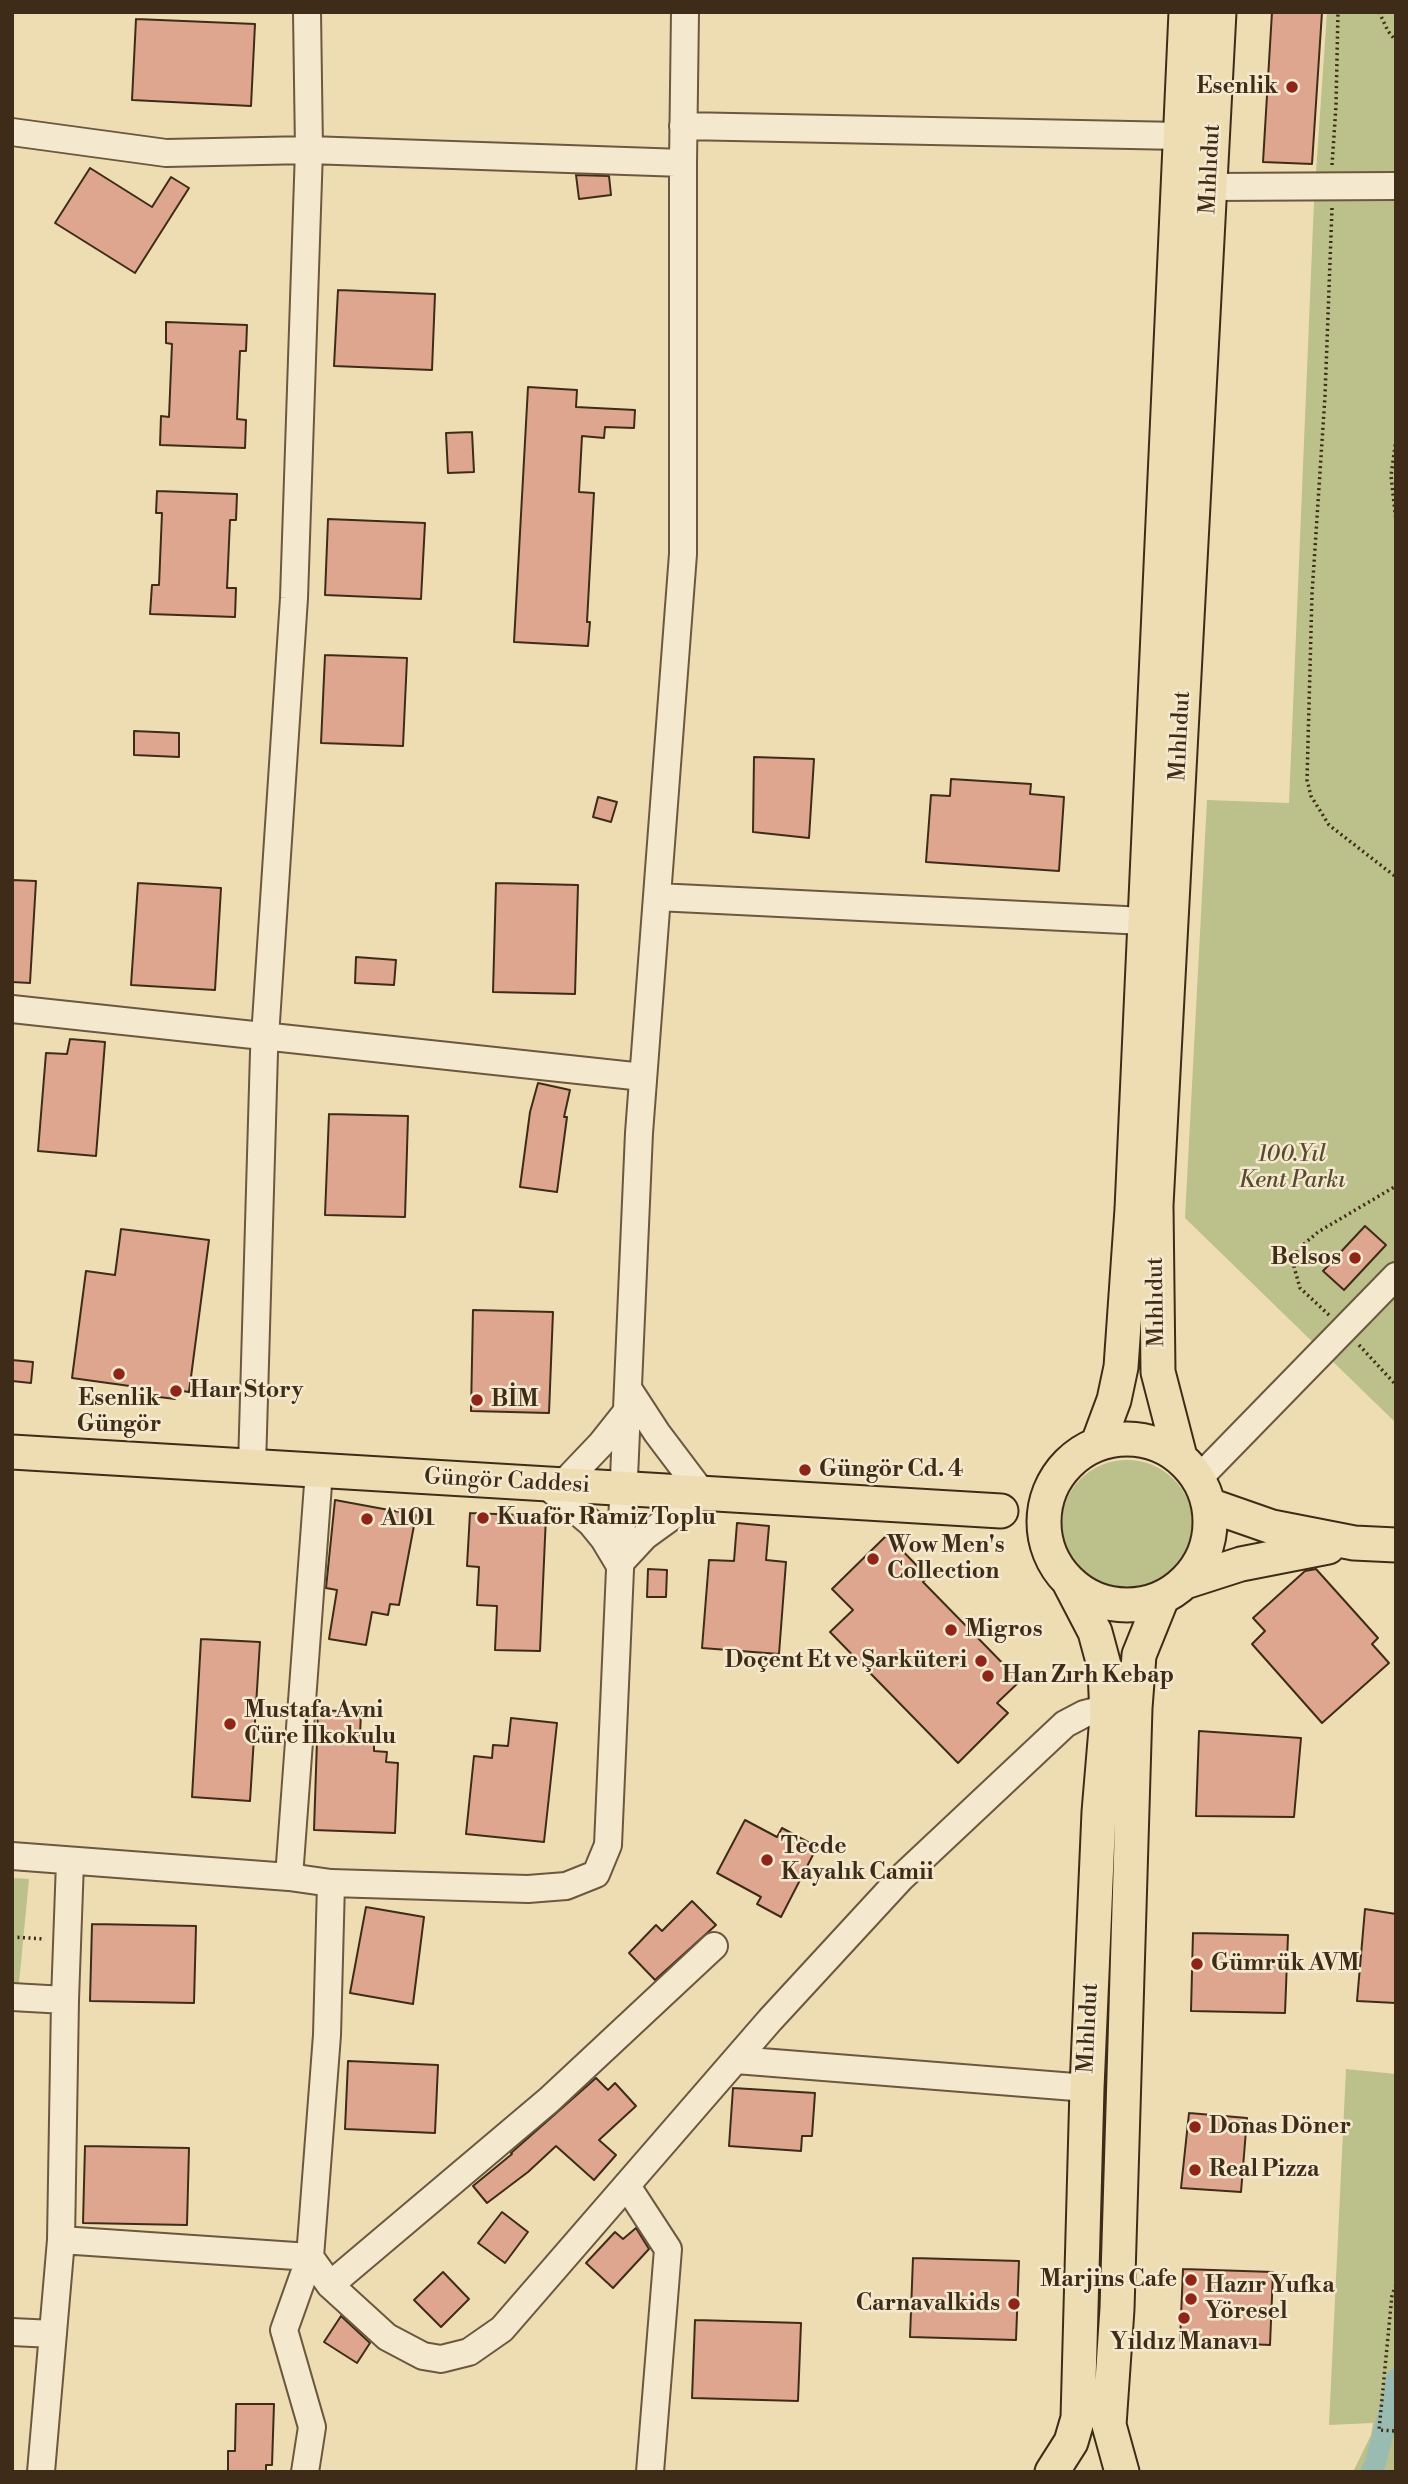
<!DOCTYPE html>
<html>
<head>
<meta charset="utf-8">
<style>
  body { margin:0 }
  #map { position:relative; width:1408px; height:2484px; overflow:hidden; background:#eeddb3; font-family:"Libre Bodoni",serif }
  canvas { display:block }
  .frame { position:absolute; inset:0; border:14px solid #3f2c18; pointer-events:none }
</style>
</head>
<body>
<div id="map">
<canvas width="1408" height="2484"></canvas>
<div class="frame"></div>
</div>
<script>
const context = document.querySelector('canvas').getContext('2d');
context.lineJoin = 'round';
function paint(path, color) { context.fillStyle = color; context.fill(path, 'evenodd'); }
const poly = rows => new Path2D(rows.map(r => 'M' + r).join(''));
function trace(path, color, width, dash) { context.strokeStyle = color; context.lineWidth = width; context.lineCap = dash ? 'butt' : 'round'; context.setLineDash(dash || []); context.stroke(path); }
function drawText(font, color, halo, rows, align = 'center') {
  context.font = font + ' "Libre Bodoni",serif'; context.lineWidth = 5; context.setLineDash([]); context.textBaseline = 'middle'; context.strokeStyle = halo; context.fillStyle = color; for (const [text, x, y, turn = 0] of rows) {
    context.save(); context.translate(x, y); context.rotate((+turn || 0) * Math.PI / 180); context.textAlign = isNaN(turn) ? turn : align; if (halo) context.strokeText(text, 0, 0); context.fillText(text, 0, 0); context.restore();
  }
}
paint(poly([
  [1327,12,1396,12,1396,1423,1185,1218,1207,800,1289,803,1314,201],
  '1061 1526a66 66 0 1 1 132 0a66 66 0 1 1-132 0Z',
  [12,1878,29,1879,19,1983,12,1983],
  [1346,2069,1396,2074,1396,2472,1353,2472,1371,2435,1373,2423,1329,2425]
]), '#bcc08a');
trace(poly([
  [1371,2472,1375,2464,1393,2397,1396,2379]
]), '#99bbb1', 21);
const building = poly([
  [1272,12,1322,12,1312,164,1263,162,1272,12],
  [136,19,255,24,251,106,132,100,136,19],
  [90,168,152,207,171,177,189,188,135,273,55,223,90,168],
  [576,175,609,176,611,195,579,199,576,175],
  [338,290,435,294,432,370,334,366,338,290],
  [166,322,247,325,246,351,240,351,237,419,246,420,245,448,160,445,161,416,169,417,172,344,166,343,166,322],
  [528,387,577,390,576,407,635,410,634,428,605,427,604,438,582,436,579,492,594,493,587,622,590,622,588,646,514,642,528,387],
  [472,432,474,472,448,473,446,433,472,432],
  [157,491,237,494,236,520,230,520,227,588,236,588,235,617,150,614,152,585,159,585,162,513,156,513,157,491],
  [328,519,425,523,421,599,325,595,328,519],
  [325,655,407,658,403,746,321,743,325,655],
  [134,731,179,733,179,757,134,755,134,731],
  [754,757,814,759,809,838,753,832,754,757],
  [951,779,1031,784,1030,794,1064,797,1059,871,926,862,931,795,950,796,951,779],
  [598,797,617,802,611,822,593,817,598,797],
  [12,880,36,881,30,983,12,982,12,880],
  [138,883,221,888,215,990,131,985,138,883],
  [496,883,578,885,575,994,493,992,496,883],
  [356,957,396,960,394,985,355,983,356,957],
  [70,1039,105,1042,96,1156,38,1151,46,1053,67,1054,70,1039],
  [538,1083,570,1090,564,1117,567,1117,557,1192,520,1187,530,1112,538,1083],
  [329,1114,408,1116,405,1217,325,1215,329,1114],
  [1365,1226,1386,1245,1344,1290,1323,1271,1365,1226],
  [121,1229,209,1240,189,1392,176,1390,175,1399,143,1395,144,1388,72,1378,86,1271,115,1275,121,1229],
  [473,1310,553,1312,549,1413,471,1411,473,1310],
  [12,1360,33,1362,31,1383,12,1381,12,1360],
  [335,1500,416,1515,399,1605,390,1604,388,1615,372,1612,366,1645,329,1639,337,1590,326,1588,335,1500],
  [470,1513,546,1516,540,1651,495,1650,497,1606,477,1605,479,1567,467,1566,470,1513],
  [737,1523,769,1526,766,1560,786,1562,779,1654,702,1648,709,1560,734,1561,737,1523],
  [887,1535,928,1577,923,1582,1020,1681,997,1703,1008,1713,958,1763,830,1632,853,1610,832,1589,887,1535],
  [648,1569,667,1570,666,1597,647,1597,648,1569],
  [1316,1569,1378,1638,1372,1644,1389,1663,1322,1723,1252,1644,1265,1631,1253,1618,1305,1571,1316,1569],
  [201,1639,260,1642,250,1801,192,1797,201,1639],
  [318,1710,361,1712,360,1735,374,1736,374,1751,387,1752,386,1762,398,1763,395,1833,314,1830,318,1710],
  [511,1718,557,1723,544,1842,466,1834,474,1756,492,1758,493,1745,508,1746,511,1718],
  [1199,1731,1301,1738,1294,1817,1196,1816,1199,1731],
  [745,1820,777,1837,782,1828,817,1847,781,1917,757,1904,761,1897,717,1873,745,1820],
  [692,1901,716,1925,655,1980,629,1953,656,1925,662,1931,692,1901],
  [366,1907,424,1917,413,2004,350,1993,366,1907],
  [1365,1909,1396,1914,1396,2003,1357,2001,1365,1909],
  [92,1924,196,1926,194,2003,90,2001,92,1924],
  [1193,1933,1288,1935,1285,2013,1191,2011,1193,1933],
  [348,2061,438,2065,435,2133,345,2129,348,2061],
  [596,2078,608,2090,615,2083,636,2106,599,2140,616,2155,594,2180,556,2146,528,2172,487,2203,473,2186,512,2154,511,2153,596,2078],
  [733,2088,815,2093,812,2136,802,2136,801,2151,729,2146,733,2088],
  [1189,2113,1247,2118,1241,2192,1181,2188,1189,2113],
  [85,2146,189,2148,187,2225,83,2223,85,2146],
  [502,2212,528,2232,505,2263,478,2243,502,2212],
  [636,2228,649,2249,613,2288,586,2263,615,2232,623,2239,636,2228],
  [913,2258,1019,2261,1016,2340,910,2337,913,2258],
  [1183,2269,1273,2272,1270,2345,1180,2341,1183,2269],
  [443,2272,469,2299,441,2327,414,2300,443,2272],
  [341,2316,370,2343,357,2363,324,2342,341,2316],
  [695,2320,801,2323,798,2401,692,2398,695,2320],
  [236,2404,274,2404,272,2465,266,2465,266,2472,228,2472,228,2451,235,2451,236,2404]
]);
paint(building, '#dfa68f');
trace(building, '#3f2c18', 2);
const minor = poly([
  [683,126,1180,136],
  [12,132,166,153,309,150,683,163],
  [1210,187,1396,186],
  [657,897,1145,921],
  [12,1009,643,1077],
  [252,1466,264,1052,294,598,309,150,307,12],
  [1199,1478,1396,1276],
  [546,1485,591,1523,604,1539,619,1564,645,1536,703,1494,657,1433,629,1390],
  [561,1486,601,1444,628,1410],
  [12,1856,289,1877,331,1883,528,1889,566,1886,596,1874,608,1845,639,1133,683,554,683,163,685,12],
  [289,1877,319,1471],
  [12,1997,65,2000],
  [736,2060,1087,2088],
  [627,2186,668,2249,650,2472],
  [61,2240,310,2257,330,2285,387,2337,423,2356,441,2359,469,2352,502,2329,770,2020,901,1878,1065,1724,1084,1714,1107,1708],
  [330,2285,549,2100,714,1946],
  [12,2332,53,2334],
  [41,2472,61,2240,65,2000,70,1862],
  [305,2472,312,2427,284,2330,310,2257,327,2035,331,1883]
]);
const major = poly([
  '1044 1522a83 83 0 1 1 166 0a83 83 0 1 1-166 0Z',
  [1098,1443,1114,1400,1121,1367,1132,1209,1186,12],
  [12,1452,1001,1511],
  [1180,1457,1158,1372,1156,1205,1219,12],
  [1209,1505,1272,1527,1354,1543,1396,1545],
  [1185,1582,1241,1564,1328,1547],
  [1052,2472,1071,2442,1078,2418,1087,2088,1099,1812,1107,1717,1105,1669,1095,1632,1070,1584],
  [1122,2472,1109,2425,1117,2309,1135,1708,1139,1655,1162,1598]
]);
trace(minor, '#6b583f', 30);
trace(major, '#3f2c18', 37);
trace(poly([
  [1379,12,1388,31,1396,41],
  [1332,165,1336,106,1338,12],
  [1332,208,1325,396,1312,594,1307,780,1311,796,1329,825,1396,877],
  [1396,439,1391,476,1396,521],
  [1329,1315,1300,1288,1293,1263,1297,1250,1318,1232,1396,1186],
  [1359,1345,1396,1385],
  [12,1937,45,1939],
  [1396,2285,1392,2295,1379,2430,1396,2431]
]), '#3f2c18', 3.5, [2, 3.5]);
trace(minor, '#f4e9ce', 26);
trace(major, '#eeddb3', 33);
for (const [x, y, r, color] of [
  [1292,87,7,"#8f2418"],
  [1355,1258,7,"#8f2418"],
  [119,1374,7,"#8f2418"],
  [176,1391,7,"#8f2418"],
  [477,1400,7,"#8f2418"],
  [805,1470,7,"#8f2418"],
  [483,1518,7,"#8f2418"],
  [367,1519,7,"#8f2418"],
  [873,1559,7,"#8f2418"],
  [951,1630,7,"#8f2418"],
  [981,1661,7,"#8f2418"],
  [988,1676,7,"#8f2418"],
  [230,1724,7,"#8f2418"],
  [767,1860,7,"#8f2418"],
  [1197,1964,7,"#8f2418"],
  [1195,2127,7,"#8f2418"],
  [1195,2170,7,"#8f2418"],
  [1191,2280,7,"#8f2418"],
  [1191,2299,7,"#8f2418"],
  [1014,2304,7,"#8f2418"],
  [1184,2318,7,"#8f2418"]
]) { const dot = new Path2D(); dot.arc(x, y, r, 0, 2 * Math.PI); context.fillStyle = color; context.fill(dot); trace(dot, '#f4e9ce', 2.5); }
drawText('bold 23px', '#3f2c18', '#f4e9ce', [
  ["Esenlik",1278,87,"right"],
  ["Belsos",1341,1258,"right"],
  ["Haır Story",190,1391],
  ["Esenlik",119,1399,"center"],
  ["Güngör",119,1425,"center"],
  ["BİM",491,1400],
  ["Güngör Cd. 4",819,1470],
  ["Kuaför Ramiz Toplu",497,1518],
  ["A101",381,1519],
  ["Wow Men's",887,1546],
  ["Collection",887,1572],
  ["Migros",965,1630],
  ["Doçent Et ve Şarküteri",967,1661,"right"],
  ["Han Zırh Kebap",1002,1676],
  ["Mustafa Avni",244,1711],
  ["Cüre İlkokulu",244,1737],
  ["Tecde",781,1847],
  ["Kayalık Camii",781,1873],
  ["Gümrük AVM",1211,1964],
  ["Donas Döner",1209,2127],
  ["Real Pizza",1209,2170],
  ["Marjins Cafe",1177,2280,"right"],
  ["Hazır Yufka",1205,2286],
  ["Yöresel",1205,2312],
  ["Carnavalkids",1000,2304,"right"],
  ["Yıldız Manavı",1184,2343,"center"]
], 'left');
drawText('23px', '#3f2c18', '#f4e9ce', [
  ["Mıhlıdut",1211,169,-87],
  ["Mıhlıdut",1181,736,-87],
  ["Mıhlıdut",1157,1302,-91],
  ["Güngör Caddesi",507,1482,3],
  ["Mıhlıdut",1089,2028,-87]
]);
drawText('italic 23px', '#584a2f', '#f4e9ce', [
  ["100.Yıl",1292,1155],
  ["Kent Parkı",1292,1181]
]);
</script>
</body>
</html>
